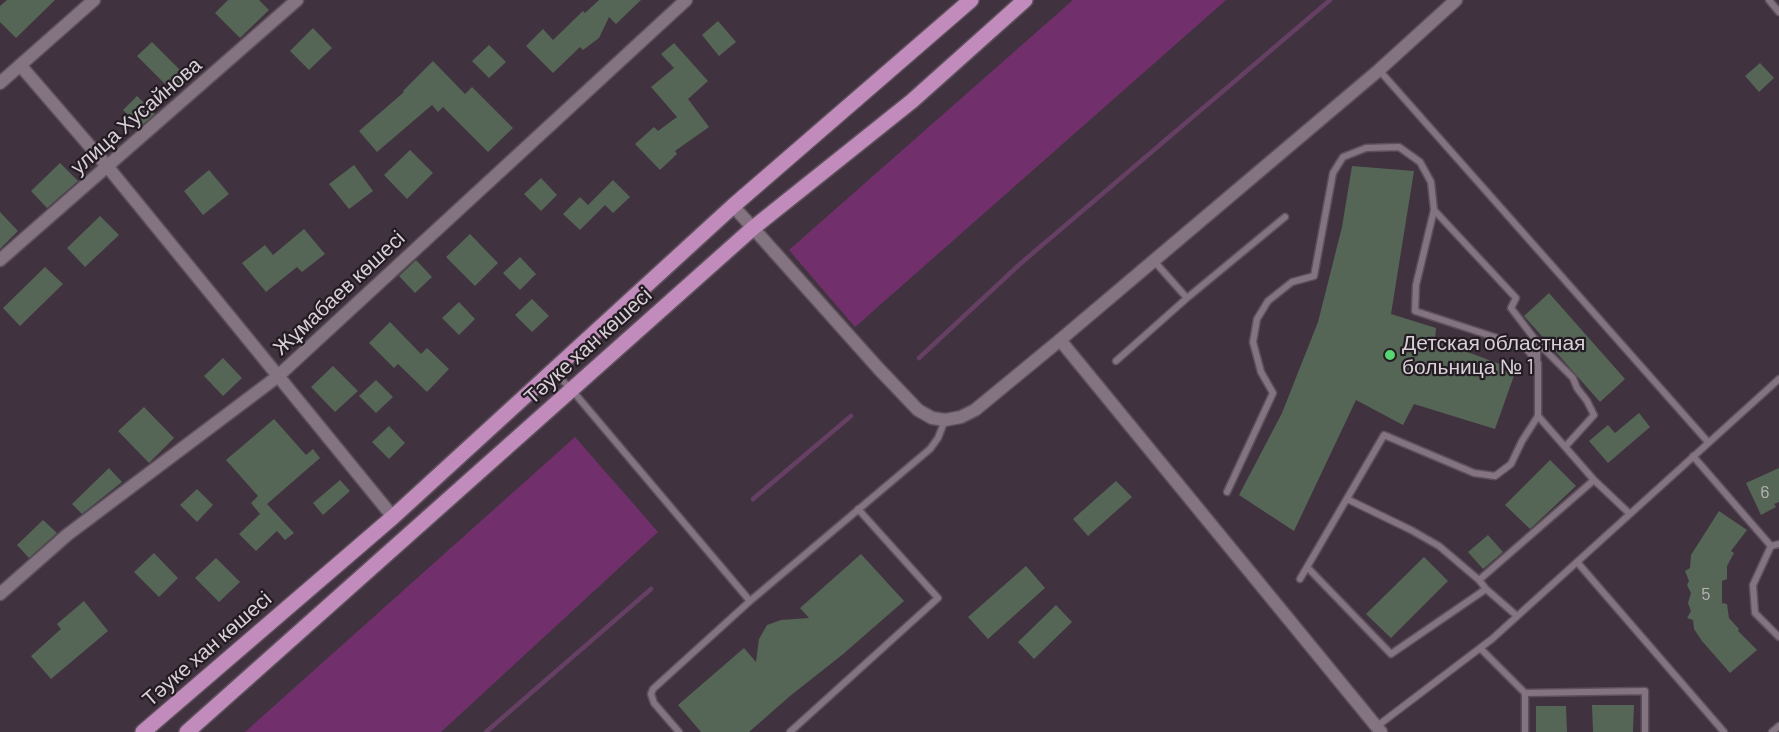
<!DOCTYPE html>
<html>
<head>
<meta charset="utf-8">
<style>
  body { margin:0 }
  canvas { display:block; background:#41323f }
</style>
</head>
<body>
<canvas width="1779" height="732"></canvas>
<script>
const context = document.querySelector('canvas').getContext('2d');
context.lineJoin = 'round';
function paint(path, color) { context.fillStyle = color; context.fill(path, 'evenodd'); }
const poly = rows => new Path2D(rows.map(r => 'M' + r).join(''));
function trace(path, color, width, dash) { context.strokeStyle = color; context.lineWidth = width; context.lineCap = dash ? 'butt' : 'round'; context.setLineDash(dash || []); context.stroke(path); }
function drawText(font, color, halo, rows, align = 'center') {
  context.font = font + ' Barlow,sans-serif'; context.lineWidth = 4.5; context.setLineDash([]); context.textBaseline = 'middle'; context.strokeStyle = halo; context.fillStyle = color; for (const [text, x, y, turn = 0] of rows) {
    context.save(); context.translate(x, y); context.rotate((+turn || 0) * Math.PI / 180); context.textAlign = isNaN(turn) ? turn : align; if (halo) context.strokeText(text, 0, 0); context.fillText(text, 0, 0); context.restore();
  }
}
paint(poly([
  [1073,0,1226,0,855,327,789,250],
  [575,437,658,532,441,732,245,732]
]), '#71306c');
trace(poly([
  [919,358,1020,264,1330,0],
  [753,499,851,416],
  [486,732,651,589]
]), '#663f64', 4.5);
paint(poly([
  [7,0,55,0,16,38,0,22,0,6],
  [228,0,259,0,269,10,240,38,215,13],
  [599,0,641,0,616,24,609,17,599,38,583,50,580,47,553,73,526,46,543,29,553,40,583,11,585,13],
  [718,21,736,42,719,56,702,35],
  [313,28,332,48,309,70,290,51],
  [152,42,188,78,173,92,137,56],
  [674,43,708,81,688,99,709,127,675,151,677,154,660,170,635,144,654,127,658,131,677,117,651,87,674,68,661,54],
  [489,45,506,62,489,78,472,61],
  [433,61,465,94,472,87,513,128,488,152,443,107,438,112,432,105,377,152,359,131,404,92,403,91],
  [1760,63,1774,78,1759,92,1745,76],
  [137,96,155,114,140,127,123,110],
  [410,150,433,173,407,199,384,175],
  [60,163,78,181,47,208,31,191],
  [354,165,373,191,349,209,329,184],
  [1352,166,1414,171,1391,314,1436,328,1435,340,1516,370,1495,429,1414,404,1403,425,1356,400,1294,531,1239,495,1282,413,1318,322,1342,227],
  [209,170,229,194,203,215,184,191],
  [541,178,557,195,541,211,524,194],
  [613,180,630,197,613,213,605,205,580,230,563,214,580,197,588,205],
  [0,212,18,231,0,249],
  [100,216,119,235,85,267,67,248],
  [304,229,325,254,302,272,297,267,266,292,242,263,265,245,273,255],
  [470,234,498,263,475,286,446,257],
  [520,257,536,274,520,290,503,273],
  [416,260,432,277,415,293,399,276],
  [45,267,63,284,20,326,3,308],
  [1549,293,1625,379,1600,402,1524,316],
  [532,299,549,316,532,332,515,315],
  [459,302,475,319,459,335,442,318],
  [390,322,421,354,427,348,449,369,427,392,398,364,394,368,369,343],
  [223,358,242,378,223,396,204,376],
  [333,366,358,391,335,412,311,387],
  [376,380,393,397,376,413,359,396],
  [144,407,174,438,149,463,118,431],
  [1639,413,1650,427,1608,463,1589,441,1608,425,1615,433],
  [274,419,306,455,313,449,320,458,267,504,294,533,285,540,277,531,256,551,239,534,260,514,251,503,258,496,226,460],
  [389,426,405,443,389,459,372,442],
  [1550,460,1576,486,1530,529,1505,505],
  [109,468,122,482,82,514,72,504],
  [1779,468,1779,502,1774,504,1776,507,1761,515,1746,483],
  [340,480,350,491,323,515,313,503],
  [1116,481,1132,497,1088,536,1073,519],
  [197,489,213,505,197,522,180,505],
  [1719,511,1747,530,1731,551,1734,553,1727,566,1727,579,1722,581,1722,603,1727,604,1729,618,1739,629,1738,631,1757,650,1730,673,1702,641,1694,629,1693,620,1687,618,1691,611,1688,603,1691,593,1687,585,1689,581,1685,571,1690,568,1691,555],
  [43,520,57,533,29,558,17,545],
  [1488,535,1503,552,1483,569,1468,552],
  [154,553,178,578,159,597,134,572],
  [861,554,904,601,842,655,790,696,749,732,701,732,678,705,744,648,756,662,759,639,767,625,781,620,809,618,800,608],
  [1424,557,1448,581,1391,638,1366,614],
  [216,558,240,582,219,602,195,578],
  [1026,566,1045,588,988,639,968,617],
  [84,601,108,631,51,679,31,656,61,629,57,624],
  [1056,605,1072,622,1034,659,1018,642],
  [1592,705,1634,705,1633,732,1593,732],
  [1536,706,1566,706,1567,732,1536,732]
]), '#556556');
const service = poly([
  [1769,0,1779,12],
  [1379,70,1708,442],
  [1434,210,1516,298,1511,308,1537,342,1537,362],
  [1187,298,1285,217],
  [1537,342,1573,378,1577,388,1587,401,1594,415,1565,447],
  [1116,361,1187,298,1154,261],
  [553,371,571,389,750,601,930,449,938,438,945,420],
  [1693,456,1771,546],
  [1227,492,1273,393,1261,372,1253,342,1257,319,1268,301,1292,282,1314,276,1333,173,1343,157,1366,148,1399,147,1420,162,1431,182,1434,210,1416,285,1415,311,1525,347,1538,363,1538,416,1594,480],
  [1347,499,1411,530,1439,546,1479,580],
  [1779,544,1771,546,1753,585,1755,613,1779,637],
  [1577,562,1724,732],
  [1307,567,1391,654,1486,589],
  [1300,579,1384,435,1474,473,1495,476,1511,464,1522,441,1538,416],
  [1517,616,1486,589,1479,580,1594,480,1630,514],
  [1480,648,1525,693,1645,691,1645,732],
  [1376,727,1492,639,1779,379],
  [679,732,654,703,651,694,653,689,750,601],
  [790,732,938,598,858,509],
  [1525,732,1525,693],
  [1772,732,1779,726]
]);
const minor = poly([
  [20,65,107,166,393,517],
  [0,83,94,0],
  [753,228,878,368,918,410,932,418,945,420,961,417,975,410,1060,340,1379,70,1456,0],
  [0,260,297,0],
  [0,594,67,535,277,377,686,0]
]);
const tertiary = poly([
  [733,206,753,228],
  [1060,340,1381,732]
]);
const primary = poly([
  [143,732,393,517,733,206,971,0],
  [187,732,753,228,912,101,1025,0]
]);
trace(service, '#5c505b', 9);
trace(minor, '#5c505b', 15);
trace(tertiary, '#5c505b', 15);
trace(primary, '#5c505b', 18);
trace(service, '#847381', 6);
trace(minor, '#847381', 12);
trace(tertiary, '#847381', 12);
trace(primary, '#c18bbb', 15);
for (const [x, y, r, color] of [
  [1390,355,6,"#56d671"]
]) { const dot = new Path2D(); dot.arc(x, y, r, 0, 2 * Math.PI); context.fillStyle = color; context.fill(dot); trace(dot, '#231c22', 2); }
drawText('18px', '#b7b4b7', null, [
  ["6",1765,492],
  ["5",1706,594]
]);
drawText('21px', '#d8cfd7', '#231c22', [
  ["улица Хусайнова",136,116,-41],
  ["Жұмабаев көшесі",339,293,-43],
  ["Тәуке хан көшесі",588,346,-42],
  ["Тәуке хан көшесі",207,649,-41]
]);
drawText('21px', '#d8cfd7', '#231c22', [
  ["Детская областная",1402,343],
  ["больница № 1",1402,367]
], 'left');
</script>
</body>
</html>
